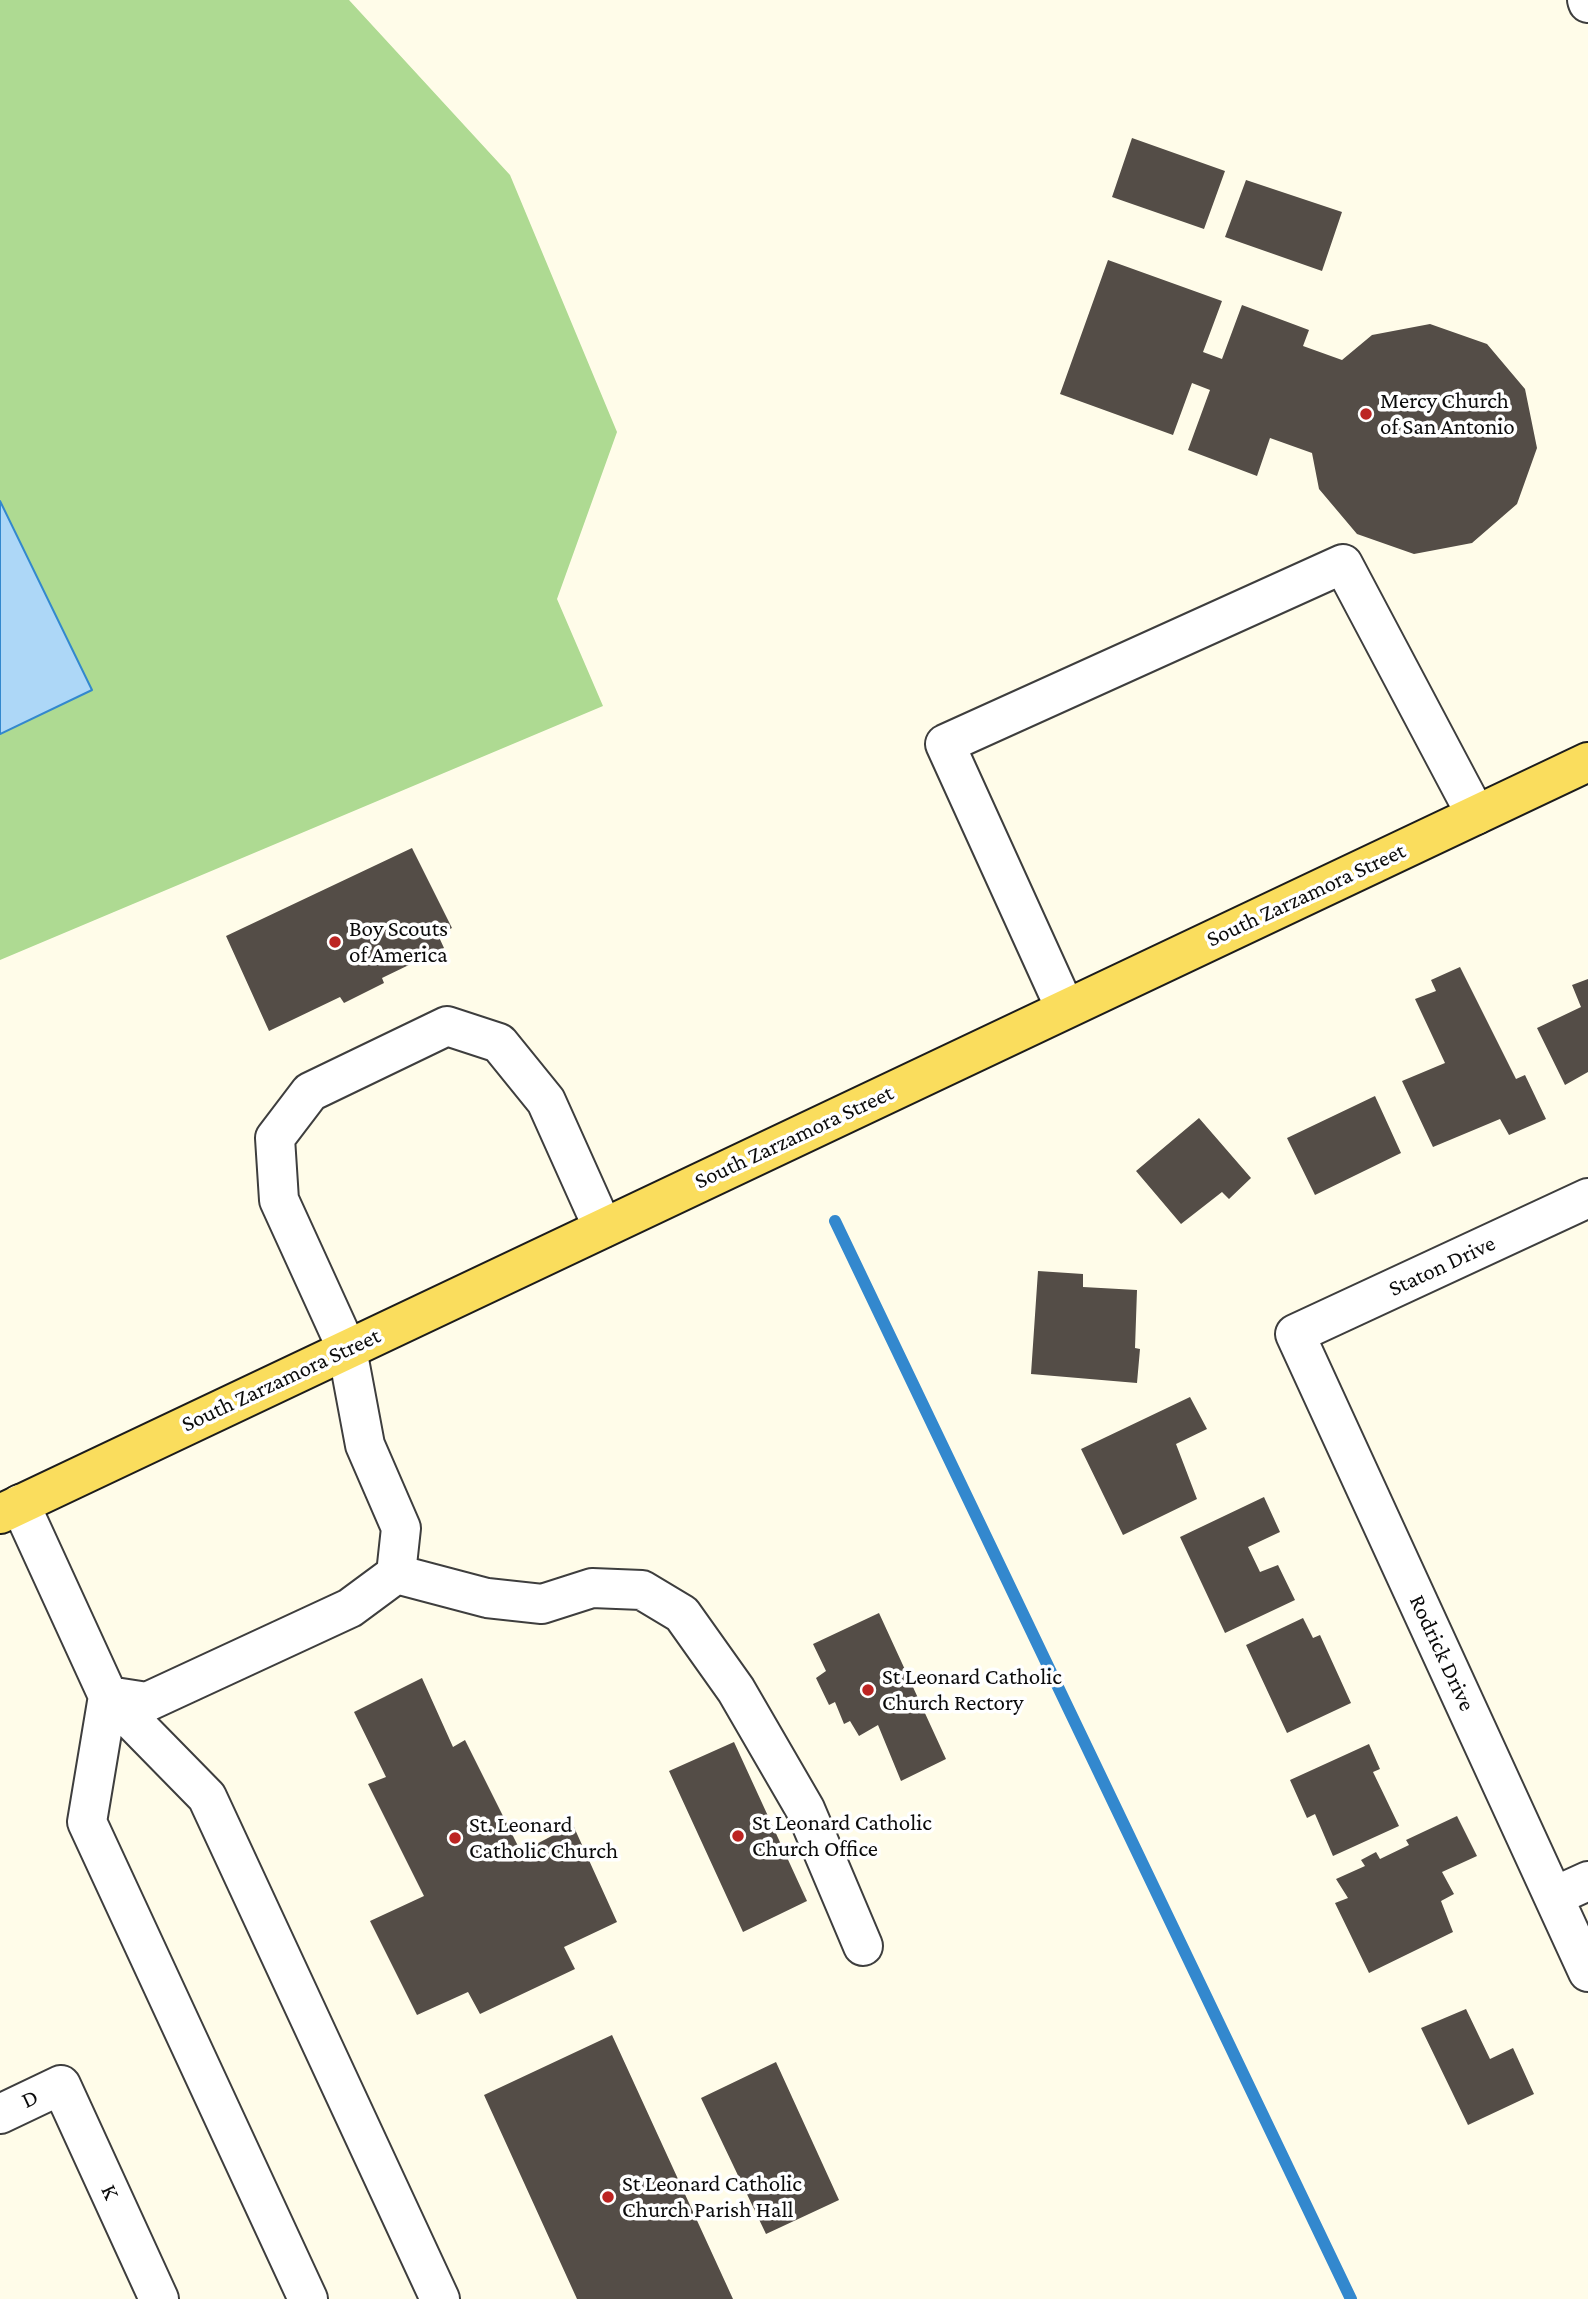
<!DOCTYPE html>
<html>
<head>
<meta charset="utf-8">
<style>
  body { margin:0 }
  canvas { display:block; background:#fffce9 }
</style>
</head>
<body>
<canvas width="1588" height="2299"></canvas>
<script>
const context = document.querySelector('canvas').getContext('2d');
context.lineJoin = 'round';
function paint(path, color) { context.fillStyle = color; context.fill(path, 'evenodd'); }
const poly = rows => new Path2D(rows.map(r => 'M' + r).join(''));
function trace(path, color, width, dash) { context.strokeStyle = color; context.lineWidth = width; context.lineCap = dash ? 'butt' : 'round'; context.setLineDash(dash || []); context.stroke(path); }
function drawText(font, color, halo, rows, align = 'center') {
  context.font = font + ' "Crimson Pro",serif'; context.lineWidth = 7; context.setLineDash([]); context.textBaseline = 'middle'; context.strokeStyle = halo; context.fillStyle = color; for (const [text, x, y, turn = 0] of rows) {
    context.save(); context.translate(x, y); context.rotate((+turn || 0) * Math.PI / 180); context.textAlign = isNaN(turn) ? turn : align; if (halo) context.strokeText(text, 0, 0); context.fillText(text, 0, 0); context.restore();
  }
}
paint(poly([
  [0,0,349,0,510,175,617,432,557,599,603,706,0,960,0,734,92,690,0,501]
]), '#aeda92');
const water = poly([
  [0,501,92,690,0,734,0,501]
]);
paint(water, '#add7f7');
trace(water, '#3388ce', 2);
trace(poly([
  [835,1221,1351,2299]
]), '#3388ce', 12);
paint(poly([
  [1132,138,1225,171,1204,229,1112,197],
  [1246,180,1342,212,1322,271,1225,237],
  [1108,260,1222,301,1203,352,1222,359,1242,305,1309,330,1303,346,1342,360,1372,335,1430,324,1487,344,1525,389,1537,448,1517,504,1472,543,1414,554,1357,534,1319,489,1312,453,1270,438,1257,476,1188,450,1210,390,1192,383,1173,435,1060,394],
  [412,848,452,928,438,935,444,948,382,978,384,983,344,1003,340,997,269,1031,226,936],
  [1460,967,1516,1079,1525,1075,1546,1119,1509,1135,1500,1119,1433,1147,1402,1081,1445,1063,1415,999,1436,991,1431,980],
  [1588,979,1588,1072,1565,1085,1537,1028,1581,1007,1572,985],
  [1375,1096,1401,1153,1315,1195,1287,1138],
  [1199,1118,1251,1178,1229,1199,1222,1192,1181,1224,1136,1171],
  [1038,1271,1083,1274,1083,1287,1137,1290,1135,1348,1140,1349,1137,1383,1031,1374],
  [1190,1397,1207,1429,1176,1444,1197,1499,1123,1535,1081,1449],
  [1264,1497,1280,1532,1248,1547,1260,1572,1278,1565,1295,1600,1225,1633,1180,1537],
  [879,1613,946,1759,901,1781,878,1725,859,1736,850,1721,844,1724,835,1702,829,1705,816,1678,826,1671,813,1644],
  [1303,1618,1313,1638,1320,1635,1351,1703,1287,1733,1246,1645],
  [422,1678,453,1747,465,1740,521,1852,573,1825,617,1922,564,1947,575,1969,480,2014,468,1992,417,2015,370,1921,424,1896,368,1784,386,1777,354,1712],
  [734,1742,807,1901,743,1932,669,1771],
  [1369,1744,1380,1769,1373,1772,1399,1826,1333,1856,1315,1814,1307,1818,1290,1780],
  [1457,1816,1477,1856,1442,1872,1454,1894,1441,1901,1453,1932,1369,1973,1335,1903,1348,1898,1336,1879,1365,1866,1361,1860,1376,1852,1380,1859,1409,1845,1406,1840],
  [1466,2009,1490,2059,1513,2048,1534,2094,1468,2125,1421,2028],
  [612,2035,733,2299,577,2299,484,2095],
  [776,2062,839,2200,766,2234,701,2098]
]), '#544d47');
const minor = poly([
  [1587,0,1588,3],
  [1065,1008,945,744,1343,564,1476,815],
  [1588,1198,1295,1334,1588,1972],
  [20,1504,108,1696,207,1797,440,2299],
  [396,1574,487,1598,542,1604,592,1588,642,1590,682,1614,736,1690,805,1809,863,1946],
  [108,1696,147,1702,350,1608,396,1574,401,1528,365,1445,347,1349,279,1200,275,1138,310,1092,447,1026,499,1043,546,1101,603,1228],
  [108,1696,87,1822,308,2299],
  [1555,1896,1588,1881],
  [0,2114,61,2085,159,2299]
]);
const major = poly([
  [0,1514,1588,762]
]);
trace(minor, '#3e3e3e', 42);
trace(major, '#1c1c1c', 42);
trace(minor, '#fff', 38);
trace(major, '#fadd5d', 38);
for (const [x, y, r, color] of [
  [1366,414,7,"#bc2422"],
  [335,942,7,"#bc2422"],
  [868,1690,7,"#bc2422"],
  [738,1836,7,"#bc2422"],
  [455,1838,7,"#bc2422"],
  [608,2197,7,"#bc2422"]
]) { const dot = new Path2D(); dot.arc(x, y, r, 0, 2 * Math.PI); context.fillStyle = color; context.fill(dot); trace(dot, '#fff', 2.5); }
drawText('23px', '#0b0b0b', '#fff', [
  ["Mercy Church",1380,401],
  ["of San Antonio",1380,427],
  ["Boy Scouts",349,929],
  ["of America",349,955],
  ["St Leonard Catholic",882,1677],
  ["Church Rectory",882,1703],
  ["St Leonard Catholic",752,1823],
  ["Church Office",752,1849],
  ["St. Leonard",469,1825],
  ["Catholic Church",469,1851],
  ["St Leonard Catholic",622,2184],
  ["Church Parish Hall",622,2210]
], 'left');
drawText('23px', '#0b0b0b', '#fff', [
  ["South Zarzamora Street",1306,895,-25],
  ["South Zarzamora Street",794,1137,-25],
  ["Staton Drive",1442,1266,-25],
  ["South Zarzamora Street",281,1380,-25],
  ["Rodrick Drive",1442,1653,65],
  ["D",30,2099,-25],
  ["K",110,2192,65]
]);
</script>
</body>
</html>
